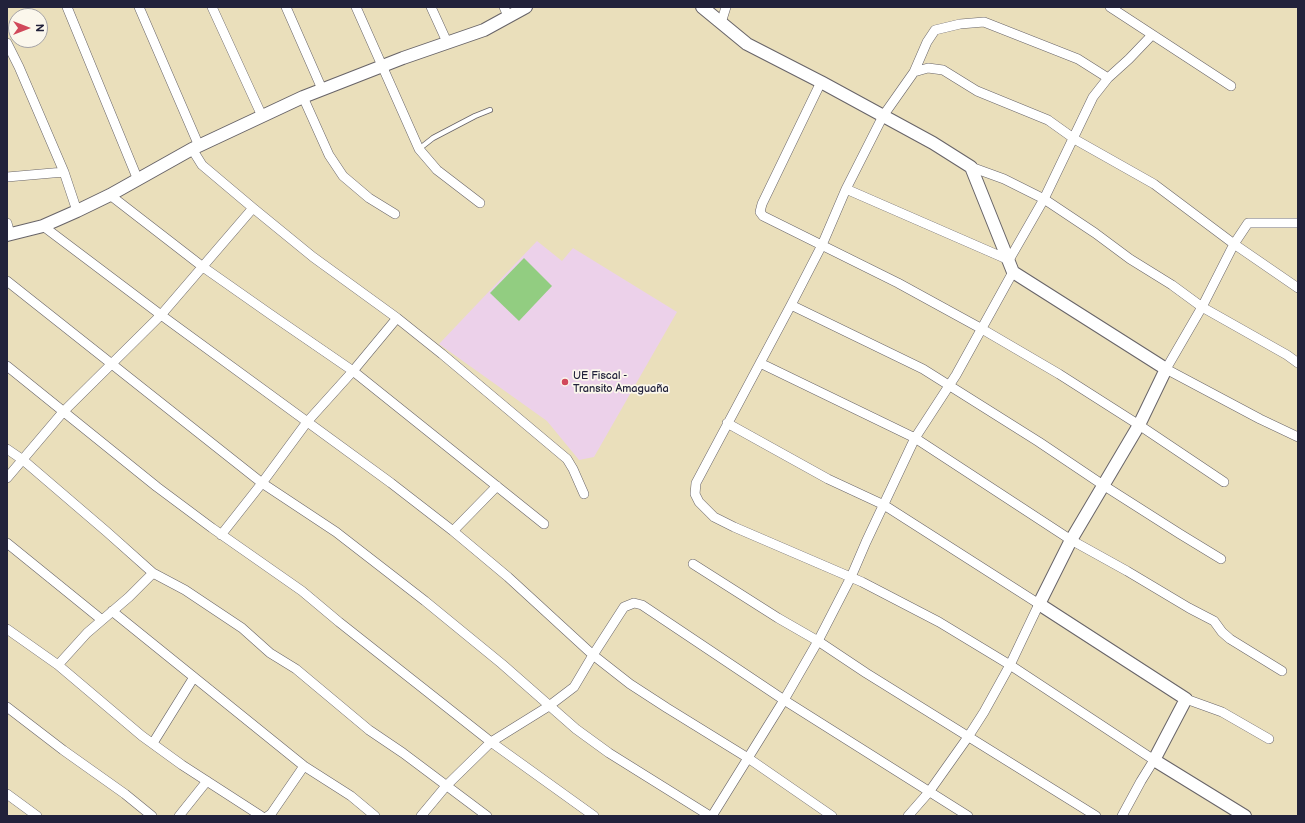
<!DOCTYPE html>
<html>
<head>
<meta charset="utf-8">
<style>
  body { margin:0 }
  #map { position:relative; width:1305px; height:823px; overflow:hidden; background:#eadfbb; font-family:"Balsamiq Sans",sans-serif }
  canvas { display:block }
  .frame { position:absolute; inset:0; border:8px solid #22223b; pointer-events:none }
  .north { position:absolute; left:8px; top:8px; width:40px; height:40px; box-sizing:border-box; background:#fbf7ec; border:1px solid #a4a2a5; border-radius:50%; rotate:90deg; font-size:11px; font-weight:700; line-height:16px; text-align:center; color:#22223b }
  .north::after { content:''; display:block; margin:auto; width:14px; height:18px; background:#d1495b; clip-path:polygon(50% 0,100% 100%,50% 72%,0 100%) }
</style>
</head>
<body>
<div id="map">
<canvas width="1305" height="823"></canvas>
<div class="frame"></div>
<div class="north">N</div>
</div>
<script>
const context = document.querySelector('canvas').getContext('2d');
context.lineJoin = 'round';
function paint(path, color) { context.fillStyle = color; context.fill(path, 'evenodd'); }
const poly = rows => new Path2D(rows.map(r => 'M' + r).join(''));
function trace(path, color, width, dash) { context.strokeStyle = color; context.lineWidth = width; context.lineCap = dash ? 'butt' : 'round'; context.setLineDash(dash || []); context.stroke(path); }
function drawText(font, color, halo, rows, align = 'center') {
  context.font = font + ' "Balsamiq Sans",sans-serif'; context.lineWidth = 3.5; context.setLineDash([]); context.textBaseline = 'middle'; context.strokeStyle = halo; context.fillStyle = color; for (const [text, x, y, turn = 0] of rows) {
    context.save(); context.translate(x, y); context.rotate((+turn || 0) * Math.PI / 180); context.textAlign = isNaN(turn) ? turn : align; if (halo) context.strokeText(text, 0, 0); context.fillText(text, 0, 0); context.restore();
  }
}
paint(poly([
  [537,241,562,261,573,248,677,312,594,457,579,460,547,421,439,344]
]), '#ecd1ea');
paint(poly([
  [524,258,552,286,519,321,490,293]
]), '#92cd81');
const service = poly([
  [419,149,433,138,475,116,490,110]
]);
const minor = poly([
  [67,7,138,180],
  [139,7,199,146],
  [212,7,262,116],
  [286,7,322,89],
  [356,7,419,149,437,170,480,203],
  [431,7,447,42],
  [504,7,508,16],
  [1110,7,1231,86],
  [721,23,726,7],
  [7,43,19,67,64,172,77,211],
  [914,72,928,68,943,70,977,91,1048,120,1076,140,1154,184,1234,244,1298,288],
  [821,82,762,204,760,212,763,216,898,283,982,329,1059,374,1139,425,1224,482],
  [303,97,329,155,343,176,369,198,395,214],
  [192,149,202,165,253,208,313,257,397,318,442,354,567,459,573,469,584,494],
  [971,167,1004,179,1044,199,1095,233,1130,259,1172,285,1202,307,1287,355,1298,363],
  [7,177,64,172],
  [846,189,1009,260,1044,199,1093,97,1108,78],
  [110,195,203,267,270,314,353,371,544,524],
  [7,223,10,234],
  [1298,223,1248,223,1234,244,1202,307,1166,369,1260,419,1298,437],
  [43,226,161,315,391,483,453,531,508,577,593,655,630,684,667,708,748,758,832,816],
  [7,281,262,483,336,532,425,601,502,664,576,729,609,753,710,816],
  [791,305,923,369,1039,442,1103,485,1180,534,1221,559],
  [760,363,915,438,1071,540,1127,571,1189,608,1214,621,1222,632,1230,639,1282,671],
  [7,366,157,487,212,528,302,591,339,622,491,742,594,816],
  [727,423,828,479,884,505,1039,604,1010,665,984,712,968,737,929,792,908,816],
  [7,449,23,460,107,532,153,573,185,590,242,628,270,653,296,669,369,730,403,753,487,816],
  [7,478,63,412,161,315,253,208],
  [453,531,497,486],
  [221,535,262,483,307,422,353,371,397,318],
  [7,543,102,620],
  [693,564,778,618,818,641,866,673,1096,816],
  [112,611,304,766,351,796,375,816],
  [7,629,58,665,142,736,182,765,261,816],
  [58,665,87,633,129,597,153,573],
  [1186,699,1222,712,1269,739],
  [7,707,63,750,125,794,152,816],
  [153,743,194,677],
  [7,794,37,816],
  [179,816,207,781],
  [268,816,271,814,304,766],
  [421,816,446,786,491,742,549,706,574,687,593,655,624,607,634,603,642,605,784,700,968,816],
  [712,816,784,700,818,641,851,577,866,542,915,438,956,375,1013,272],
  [1122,816,1141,781,1154,760,1010,665,939,622,862,582,734,527,714,517,699,502,695,494,696,483,791,305,822,245,846,189,883,116,914,72,927,42,935,30,960,24,984,22,1078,59,1108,78,1129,59,1152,35]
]);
const tertiary = poly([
  [702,7,747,44,821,82,933,143,971,167,1013,272,1166,369,1139,425,1071,540,1039,604,1186,699,1154,760,1245,816],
  [7,235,43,226,77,211,110,195,192,149,303,97,403,58,484,30,526,7]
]);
trace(service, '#686468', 6);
trace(minor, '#686468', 10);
trace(tertiary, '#686468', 14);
trace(service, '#fff', 4.5);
trace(minor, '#fff', 9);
trace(tertiary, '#fff', 12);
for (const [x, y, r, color] of [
  [565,382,4,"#d1495b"]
]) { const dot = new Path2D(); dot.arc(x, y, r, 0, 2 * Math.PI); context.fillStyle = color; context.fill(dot); trace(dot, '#fbf7ec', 1.5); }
drawText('11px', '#22223b', '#fbf7ec', [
  ["UE Fiscal -",573,376],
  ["Transito Amaguaña",573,389]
], 'left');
</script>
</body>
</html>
